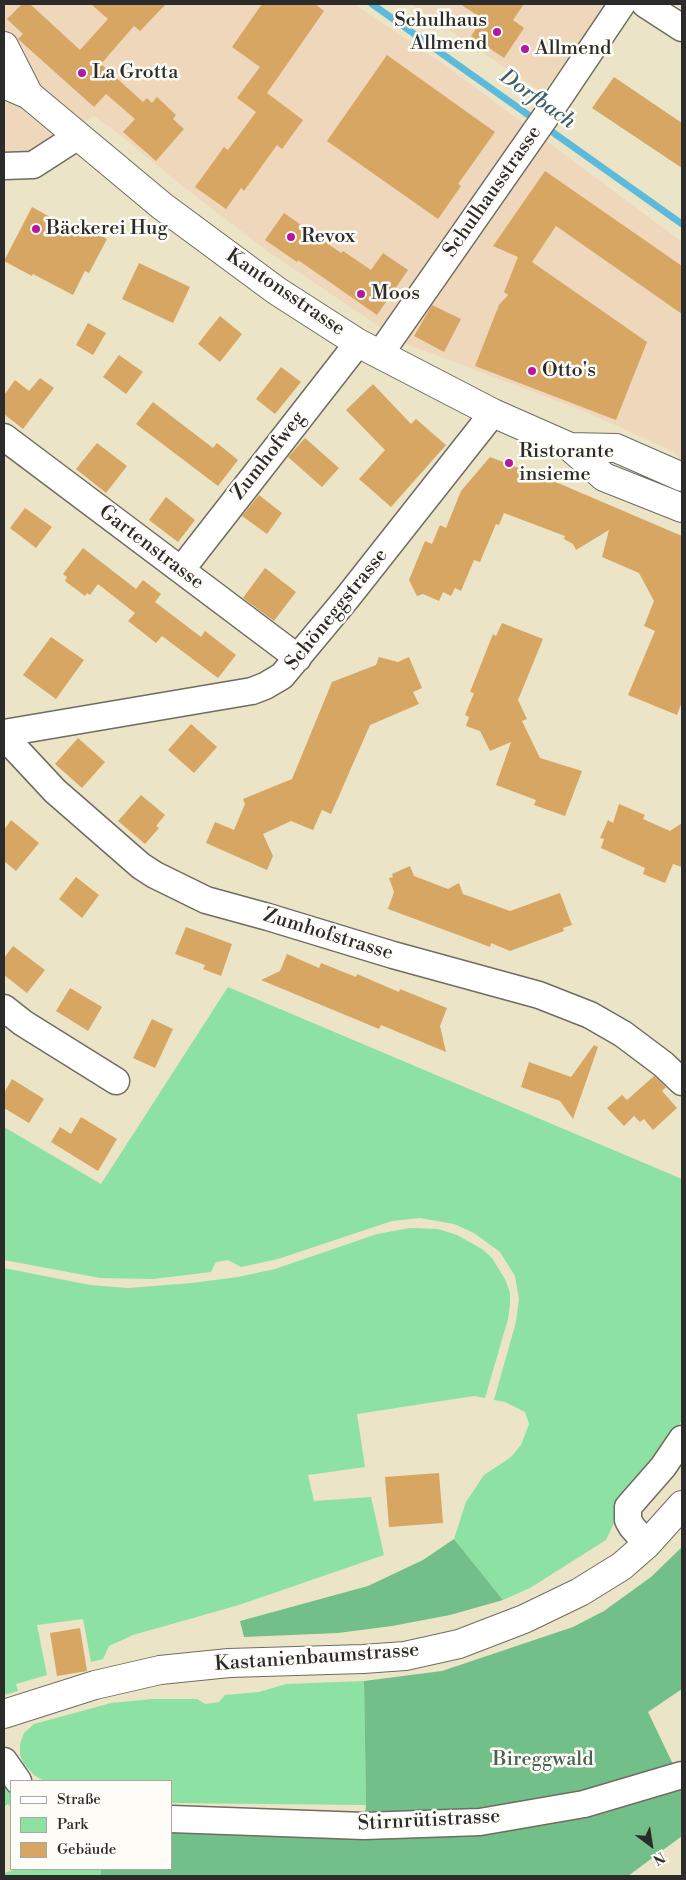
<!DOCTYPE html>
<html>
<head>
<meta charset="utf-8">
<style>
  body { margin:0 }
  #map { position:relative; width:686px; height:1880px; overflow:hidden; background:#ece4c6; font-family:"Libre Bodoni",serif }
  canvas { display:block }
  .frame { position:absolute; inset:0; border:5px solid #2b2b2b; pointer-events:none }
  .legend { position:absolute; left:10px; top:1780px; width:162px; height:90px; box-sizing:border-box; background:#fdfcf7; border:1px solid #a9a8a5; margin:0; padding:6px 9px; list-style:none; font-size:15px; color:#2b2b2b }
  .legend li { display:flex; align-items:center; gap:10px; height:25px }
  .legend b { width:25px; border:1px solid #a9a8a5 }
  .north { position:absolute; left:626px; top:1820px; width:50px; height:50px; -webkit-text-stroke:4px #fdfcf7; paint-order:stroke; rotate:149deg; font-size:14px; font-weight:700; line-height:20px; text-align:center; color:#2b2b2b }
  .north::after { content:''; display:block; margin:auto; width:18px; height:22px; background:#2b2b2b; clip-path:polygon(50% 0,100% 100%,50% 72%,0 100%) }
</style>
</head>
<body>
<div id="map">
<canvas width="686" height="1880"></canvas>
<div class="frame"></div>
<ul class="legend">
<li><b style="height:6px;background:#fff"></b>Straße</li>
<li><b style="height:14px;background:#8de1a3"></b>Park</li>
<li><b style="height:14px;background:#d7a663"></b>Gebäude</li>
</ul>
<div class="north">N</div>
</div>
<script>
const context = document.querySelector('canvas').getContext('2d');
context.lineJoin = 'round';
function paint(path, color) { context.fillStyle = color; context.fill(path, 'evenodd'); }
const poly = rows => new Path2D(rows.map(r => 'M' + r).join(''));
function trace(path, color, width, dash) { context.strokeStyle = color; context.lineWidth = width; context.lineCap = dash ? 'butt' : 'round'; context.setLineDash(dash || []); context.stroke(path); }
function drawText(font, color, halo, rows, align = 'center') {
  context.font = font + ' "Libre Bodoni",serif'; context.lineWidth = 5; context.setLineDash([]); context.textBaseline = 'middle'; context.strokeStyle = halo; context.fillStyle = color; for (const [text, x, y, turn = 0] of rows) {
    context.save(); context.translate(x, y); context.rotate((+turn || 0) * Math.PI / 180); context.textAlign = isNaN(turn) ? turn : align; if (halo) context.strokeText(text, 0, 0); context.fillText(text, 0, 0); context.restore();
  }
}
paint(poly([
  [4,4,354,4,449,68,682,242,682,462,674,452,589,413,404,343,270,253,185,188,115,131,94,116,33,150,22,157,4,162],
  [410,4,606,4,543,93]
]), '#eed7bb');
paint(poly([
  [228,987,682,1179,682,1420,672,1439,648,1472,614,1507,614,1523,606,1540,530,1588,503,1600,454,1539,466,1502,484,1475,511,1457,521,1445,529,1424,525,1412,505,1402,494,1400,516,1322,519,1299,515,1276,500,1252,474,1233,454,1224,420,1218,392,1221,278,1259,241,1267,228,1260,216,1262,211,1272,153,1279,100,1278,4,1260,4,1127,101,1184],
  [410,1228,438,1229,457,1235,482,1249,492,1258,505,1279,510,1293,510,1305,508,1319,485,1398,474,1396,357,1414,365,1467,308,1475,314,1501,371,1497,384,1555,239,1605,133,1635,109,1646,103,1659,91,1662,83,1619,37,1625,47,1675,16,1684,18,1691,4,1695,4,1268,90,1285,128,1288,192,1283,238,1277,275,1269,377,1234],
  [364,1681,366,1805,171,1803,171,1781,44,1781,34,1775,24,1764,20,1755,20,1744,24,1733,34,1724,111,1703,152,1699,197,1699,205,1704,219,1702,225,1695,259,1692,286,1684],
  [4,1782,11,1788,11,1807,8,1804,4,1807],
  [17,1869,101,1869,101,1876,4,1876,4,1873]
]), '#8de1a3');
paint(poly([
  [454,1539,503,1600,450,1615,392,1626,338,1633,244,1637,240,1621,368,1586,423,1560],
  [682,1547,682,1689,648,1712,682,1783,682,1836,628,1876,101,1876,101,1869,171,1869,171,1827,363,1831,366,1805,364,1681,442,1671,573,1627,604,1611,651,1577]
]), '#72bf89');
trace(poly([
  [372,4,682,224]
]), '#5dbadb', 7);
paint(poly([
  [22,4,30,4,80,50,108,19,91,4,166,4,140,31,134,26,101,64,143,102,147,98,152,103,157,97,176,115,173,119,184,129,156,161,123,132,135,119,106,94,94,107,18,39,23,34,7,19],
  [262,4,315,4,324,11,267,93,303,120,282,149,277,145,244,191,241,188,226,209,195,187,224,147,228,150,256,112,237,98,260,67,232,47],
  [460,4,524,4,513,20,524,28,504,58,471,36,483,19],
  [387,55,495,132,458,184,461,186,438,219,327,141],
  [614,77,682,123,682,168,592,108],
  [545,171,682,266,682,314,556,226,532,262,647,342,616,420,475,366,499,305,508,295,504,292,518,257,493,246],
  [32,207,81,234,85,227,107,239,89,273,85,271,73,295,33,274,32,276,4,261],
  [284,213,341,253,343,251,371,270,383,253,408,270,377,315,298,260,297,262,265,240],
  [139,263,190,287,173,323,122,299],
  [432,305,461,319,444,352,414,336],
  [220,316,242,334,220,362,198,344],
  [88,323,106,333,93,355,76,345],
  [119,355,143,372,126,394,103,377],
  [281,367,301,382,275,414,256,399],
  [40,378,54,388,23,429,4,414,4,395,15,380,29,391],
  [373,384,411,424,416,419,446,445,391,507,359,479,385,450,346,410],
  [153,402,213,448,217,443,238,460,218,486,136,424],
  [305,438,339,468,322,487,288,457],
  [97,443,127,466,106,493,76,469],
  [490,457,558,483,682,536,682,702,677,715,628,695,655,631,644,626,654,601,639,573,602,557,609,530,576,550,573,544,564,539,565,536,504,513,499,525,496,524,480,562,474,560,461,591,455,588,451,596,443,592,439,601,423,594,417,596,409,580,425,541,432,544,440,525,446,528,461,491],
  [259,495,282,513,267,534,242,516],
  [166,497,195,520,178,542,149,520],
  [25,508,52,527,36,548,10,528],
  [83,548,136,589,143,580,161,594,155,602,201,637,205,631,236,655,218,678,162,636,156,643,128,621,135,613,98,584,90,595,87,593,85,596,65,581,67,577,63,574],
  [265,568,296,592,274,621,243,598],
  [502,623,543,639,518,700,527,719,522,721,540,758,582,771,565,816,534,805,536,800,496,785,511,742,490,751,480,731,466,726,469,717,465,715,474,693,470,692,493,634,496,636],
  [51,637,84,660,56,699,23,675],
  [379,657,398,662,409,657,422,688,413,692,419,704,370,725,331,814,322,810,313,830,291,821,263,834,273,856,267,870,206,843,215,822,234,830,245,804,243,799,292,779,332,682,376,665],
  [191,724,217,747,194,773,168,750],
  [78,738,105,762,82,788,55,764],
  [141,795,165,815,156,826,159,828,145,844,118,821],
  [619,804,645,815,643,819,670,831,682,823,682,867,673,864,665,883,643,874,645,868,601,848,604,839,600,838,608,820,613,823],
  [11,820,39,843,16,871,4,861,4,830],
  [410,866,414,876,448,889,459,883,463,894,510,911,560,893,572,925,563,928,564,931,510,951,491,943,490,947,477,942,388,909,394,892,389,878,393,877,392,874],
  [76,877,99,895,82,918,59,899],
  [186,927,232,944,221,976,203,969,205,965,175,954],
  [13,946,45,970,27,993,4,975,4,958],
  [287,954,319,968,321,963,356,977,357,974,399,992,400,989,447,1008,440,1026,446,1052,381,1025,379,1029,261,980,280,971],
  [70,988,102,1007,88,1031,56,1011],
  [152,1019,173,1029,155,1068,133,1058],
  [594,1045,598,1047,573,1119,560,1101,521,1087,529,1062,571,1077],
  [654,1076,666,1087,662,1091,677,1108,653,1130,644,1119,640,1122,634,1116,624,1126,607,1108,622,1095,627,1100],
  [12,1079,44,1099,29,1123,4,1108,4,1093],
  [81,1117,117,1139,98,1171,51,1142,60,1127,71,1134],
  [439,1473,443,1523,389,1527,385,1477],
  [80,1628,87,1671,57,1676,50,1633]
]), '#d7a663');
const street = poly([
  [645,4,682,28],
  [4,166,33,165,78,136],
  [380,354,558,99,622,4],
  [4,437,298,658],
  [181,570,358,343],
  [4,733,252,691,265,686,282,676,347,598,493,413],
  [4,739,14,747,55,791,141,866,155,875,206,900,268,917,393,955,539,995,590,1015,623,1034,663,1064,682,1082],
  [4,1008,23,1023,116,1081],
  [647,1544,632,1527,628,1520,628,1507,663,1467,682,1439],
  [4,1761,18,1781],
  [171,1819,364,1826,480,1822,584,1804,682,1775]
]);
const secondary = poly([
  [4,46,29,95],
  [4,84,29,95,162,206,277,291,358,343,493,413,570,447,604,477,682,508],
  [570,447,616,448,682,477],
  [4,1714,95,1685,160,1670,229,1663,363,1659,405,1656,459,1644,524,1619,580,1592,622,1566,647,1544,682,1505]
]);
trace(street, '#6f6c61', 29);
trace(secondary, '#6f6c61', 30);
trace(street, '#fff', 26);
trace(secondary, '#fff', 28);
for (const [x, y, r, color] of [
  [497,32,5,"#b5179e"],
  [525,49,5,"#b5179e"],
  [82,73,5,"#b5179e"],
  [36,229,5,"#b5179e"],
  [291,237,5,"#b5179e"],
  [361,294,5,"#b5179e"],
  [532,371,5,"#b5179e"],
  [509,463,5,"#b5179e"]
]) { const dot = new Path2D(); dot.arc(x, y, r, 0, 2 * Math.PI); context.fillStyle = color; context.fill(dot); trace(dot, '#fdfcf7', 2); }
drawText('20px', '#2b2b2b', '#fdfcf7', [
  ["Schulhaus",487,21,"right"],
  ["Allmend",487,44,"right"],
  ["Allmend",535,49],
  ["La Grotta",92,73],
  ["Bäckerei Hug",46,229],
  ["Revox",301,237],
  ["Moos",371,294],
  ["Otto's",542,371],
  ["Ristorante",519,452],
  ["insieme",519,475]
], 'left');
drawText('20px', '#2b2b2b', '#fdfcf7', [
  ["Schulhausstrasse",493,192,-55],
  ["Kantonsstrasse",285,293,34],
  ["Zumhofweg",269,456,-52],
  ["Gartenstrasse",151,548,37],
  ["Schöneggstrasse",337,610,-51],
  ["Zumhofstrasse",328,935,17],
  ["Kastanienbaumstrasse",317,1658,-4],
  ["Stirnrütistrasse",429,1821,-3]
]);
drawText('20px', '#48624f', '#fdfcf7', [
  ["Bireggwald",543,1760]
]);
drawText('italic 21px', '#3c5d69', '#fdfcf7', [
  ["Dorfbach",537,100,35]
]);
</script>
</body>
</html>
